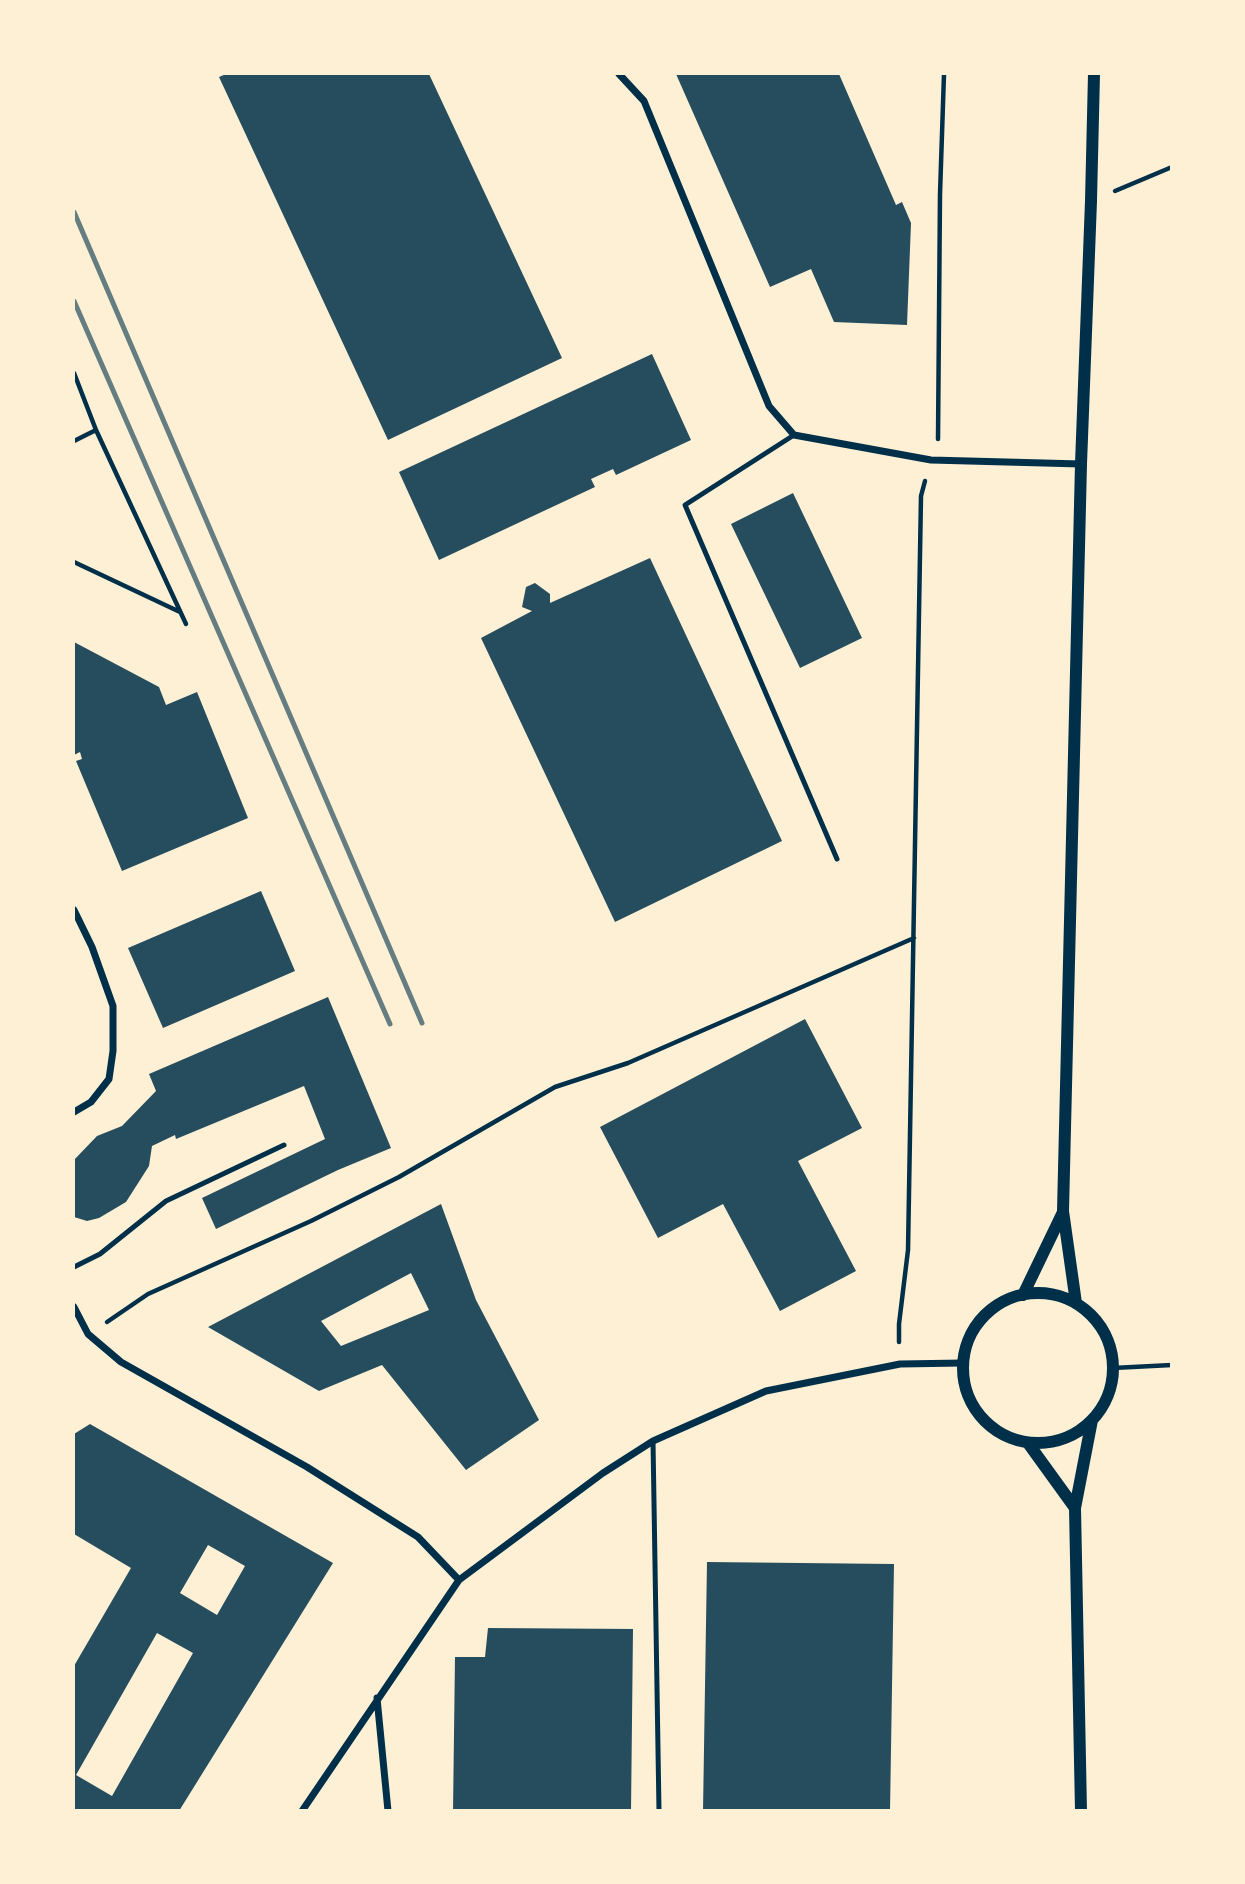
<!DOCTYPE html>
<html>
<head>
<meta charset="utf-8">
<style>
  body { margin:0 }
  #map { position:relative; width:1245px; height:1884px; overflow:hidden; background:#fdf0d5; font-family:Arial,sans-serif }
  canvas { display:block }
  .frame { position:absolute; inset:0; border:75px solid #fdf0d5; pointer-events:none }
</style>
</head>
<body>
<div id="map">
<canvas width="1245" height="1884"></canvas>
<div class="frame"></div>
</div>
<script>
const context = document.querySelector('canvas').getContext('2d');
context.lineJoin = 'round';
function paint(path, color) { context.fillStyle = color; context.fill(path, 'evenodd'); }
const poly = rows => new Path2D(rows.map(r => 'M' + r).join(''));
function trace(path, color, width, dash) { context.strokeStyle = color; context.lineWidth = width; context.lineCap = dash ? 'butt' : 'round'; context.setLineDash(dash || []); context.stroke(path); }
paint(poly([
  [226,74,429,74,562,358,388,440,219,77],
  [676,74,839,74,896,205,902,202,911,223,907,325,834,322,811,269,770,287],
  [652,354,691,440,616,475,613,469,591,479,595,487,439,560,399,472],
  [793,493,862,638,800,668,731,524],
  [650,558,782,841,615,922,481,638,532,611,522,607,526,587,535,583,550,594,550,603],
  [74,642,159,687,166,705,197,692,248,818,122,871,76,761,82,759,80,752,74,755],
  [261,891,295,971,163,1028,128,948],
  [328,997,391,1148,338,1170,216,1229,202,1198,325,1139,304,1086,176,1139,175,1135,152,1146,149,1166,126,1202,99,1218,87,1221,74,1217,74,1160,97,1136,122,1126,156,1091,149,1074],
  [805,1019,862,1128,798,1161,856,1271,780,1311,723,1204,658,1238,600,1127],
  [441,1204,476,1300,539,1420,466,1470,382,1365,319,1391,208,1327],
  [411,1273,429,1310,341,1346,321,1321],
  [90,1424,333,1563,179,1811,74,1811,74,1666,131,1568,74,1534,74,1434],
  [208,1545,245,1566,217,1615,180,1593],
  [157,1633,193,1653,112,1796,76,1775],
  [707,1562,894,1564,890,1811,703,1811],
  [488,1628,633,1629,631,1811,453,1811,455,1657,485,1657]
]), '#264d5e');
trace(poly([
  [1115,191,1172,167],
  [74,373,96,430,74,441],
  [96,430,186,624],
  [938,439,940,194,944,74],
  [74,562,180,612],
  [107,1322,148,1294,311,1221,399,1177,555,1087,628,1063,914,938],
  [899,1342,899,1324,908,1250,921,496,925,481],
  [1113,1368,1172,1365]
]), '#003049', 4.5);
trace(poly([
  [794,435,685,505,837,859],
  [74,1267,100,1254,166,1201,284,1145],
  [653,1441,659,1811]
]), '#003049', 5);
trace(poly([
  [619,74,644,101,769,406,794,435,931,460,1081,464],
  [74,910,92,947,113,1006,113,1051,109,1079,91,1102,74,1112],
  [74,1307,88,1334,121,1362,307,1467,418,1537,459,1580],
  [377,1698,388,1811],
  [302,1811,459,1580,603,1473,653,1441,766,1391,900,1364,963,1363]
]), '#003049', 7);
trace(poly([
  '963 1368a75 75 0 1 1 150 0a75 75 0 1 1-150 0Z',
  [1023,1295,1063,1212],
  [1076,1303,1063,1211,1081,464,1091,201,1094,74],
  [1028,1443,1075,1508],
  [1081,1811,1075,1508,1092,1420]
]), '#003049', 12);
trace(poly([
  [74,212,422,1023],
  [74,301,390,1024]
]), '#657d81', 5);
</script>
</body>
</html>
